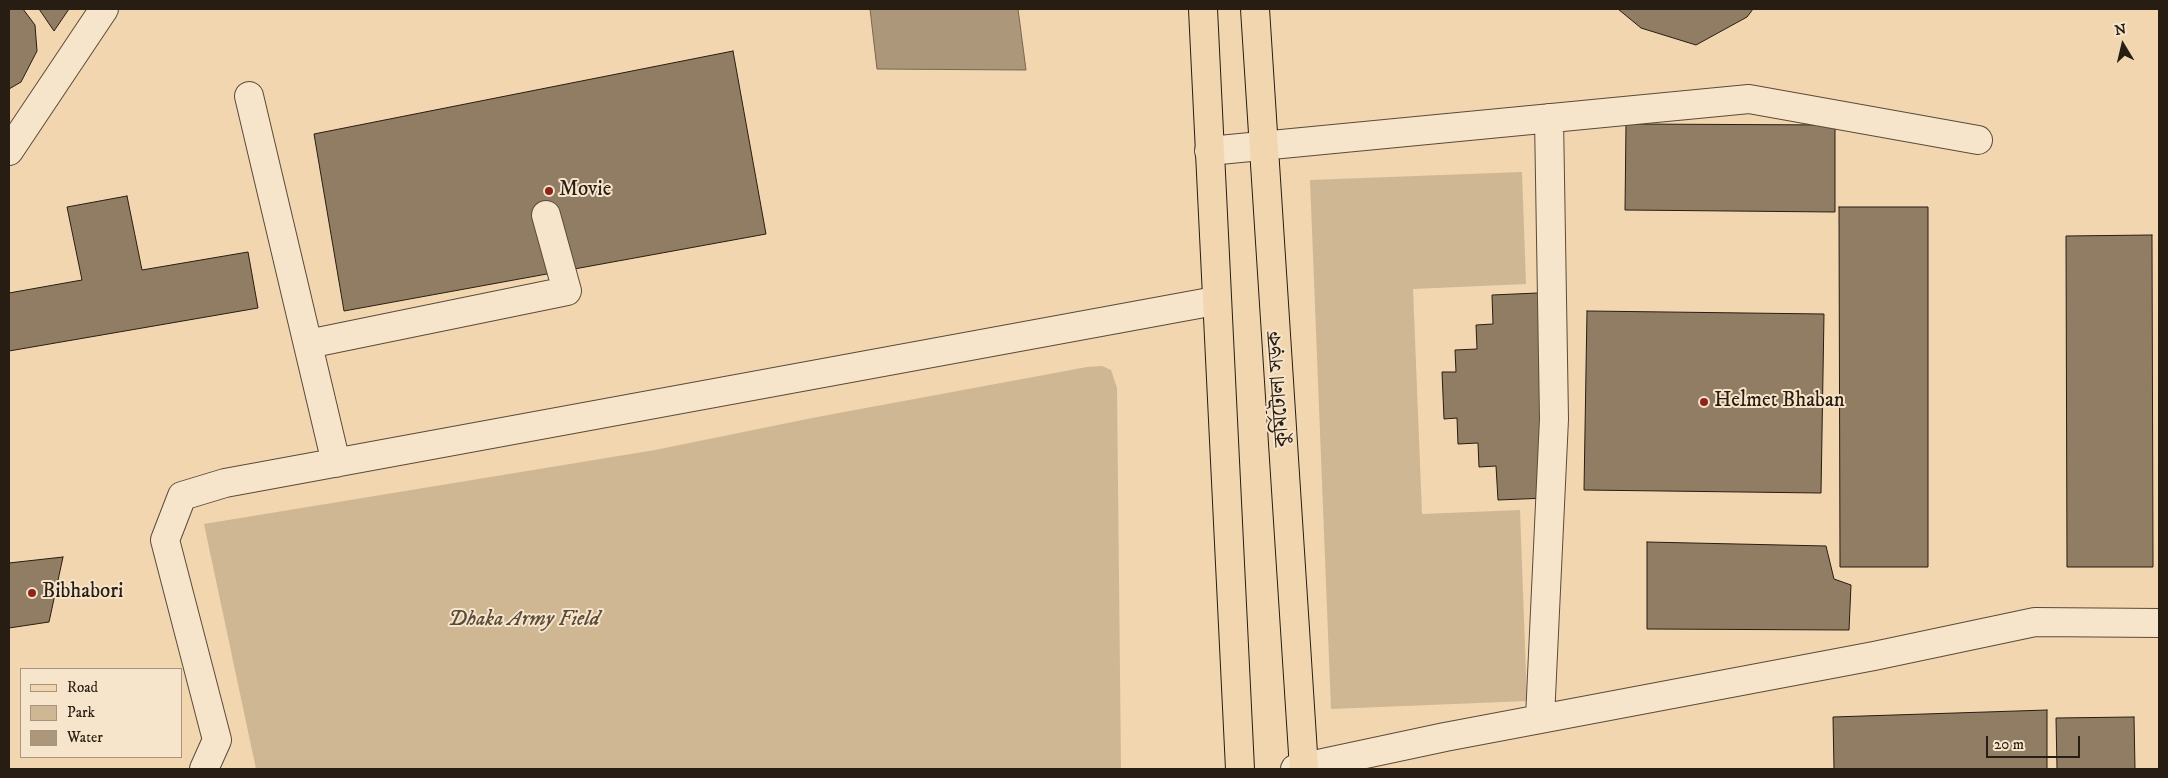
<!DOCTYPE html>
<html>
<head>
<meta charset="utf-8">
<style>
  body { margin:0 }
  #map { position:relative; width:2168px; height:778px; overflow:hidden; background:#f1d6af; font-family:"IM FELL DW Pica",serif }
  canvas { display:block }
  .frame { position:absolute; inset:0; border:10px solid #281d13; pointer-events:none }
  .legend { position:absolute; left:20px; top:668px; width:162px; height:90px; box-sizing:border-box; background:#f6e4cb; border:1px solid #a49481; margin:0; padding:6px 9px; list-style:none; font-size:15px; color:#281d13 }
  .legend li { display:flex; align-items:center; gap:10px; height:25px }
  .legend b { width:25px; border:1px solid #a49481 }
  .north { position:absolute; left:2098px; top:20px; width:50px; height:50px; -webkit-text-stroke:4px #f6e4cb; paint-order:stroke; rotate:351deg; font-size:14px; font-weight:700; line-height:20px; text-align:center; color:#281d13 }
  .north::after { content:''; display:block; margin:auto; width:18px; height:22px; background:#281d13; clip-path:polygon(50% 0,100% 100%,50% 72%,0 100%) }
  .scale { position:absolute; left:1986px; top:736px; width:94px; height:22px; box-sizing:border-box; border:2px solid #281d13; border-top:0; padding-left:6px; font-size:15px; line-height:18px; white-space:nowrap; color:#281d13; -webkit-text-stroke:4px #f6e4cb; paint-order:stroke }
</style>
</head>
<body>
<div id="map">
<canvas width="2168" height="778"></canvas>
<div class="frame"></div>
<ul class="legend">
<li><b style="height:6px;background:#f1d6af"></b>Road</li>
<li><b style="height:14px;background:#cfb794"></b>Park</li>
<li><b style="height:14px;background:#ad977a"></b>Water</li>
</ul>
<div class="north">N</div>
<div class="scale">20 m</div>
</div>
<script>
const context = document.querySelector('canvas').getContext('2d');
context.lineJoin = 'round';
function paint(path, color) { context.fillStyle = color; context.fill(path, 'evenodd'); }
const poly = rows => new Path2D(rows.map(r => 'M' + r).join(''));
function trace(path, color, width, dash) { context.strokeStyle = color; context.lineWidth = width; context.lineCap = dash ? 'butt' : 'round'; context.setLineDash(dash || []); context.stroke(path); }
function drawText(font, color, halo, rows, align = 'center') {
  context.font = font + ' "IM FELL DW Pica","Noto Serif Bengali",serif'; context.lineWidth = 4; context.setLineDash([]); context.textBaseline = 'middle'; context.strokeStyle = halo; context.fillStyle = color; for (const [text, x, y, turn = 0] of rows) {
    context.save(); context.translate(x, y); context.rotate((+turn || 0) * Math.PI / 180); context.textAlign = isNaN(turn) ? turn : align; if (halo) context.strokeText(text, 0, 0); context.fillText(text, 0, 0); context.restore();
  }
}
paint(poly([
  [1522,172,1526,284,1413,289,1422,514,1520,510,1527,701,1331,709,1310,180],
  [1102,366,1111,370,1117,388,1121,769,256,769,204,524,655,450,812,418,1087,367]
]), '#cfb794');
const water = poly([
  [870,9,1018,9,1026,70,877,69,870,9]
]);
paint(water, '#ad977a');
trace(water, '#786651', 1);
const building = poly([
  [9,9,23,9,35,25,37,51,21,82,9,89,9,9],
  [39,9,69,9,54,31,39,9],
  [1618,9,1753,9,1747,17,1696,45,1641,28,1618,9],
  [733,51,766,234,344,311,314,134,733,51],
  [1626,124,1835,125,1835,212,1625,210,1626,124],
  [127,196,142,270,248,252,258,308,9,351,9,293,82,280,67,207,127,196],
  [1839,207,1928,207,1928,567,1840,567,1839,207],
  [2152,235,2153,567,2067,567,2066,236,2152,235],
  [1538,293,1546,498,1498,500,1496,466,1479,467,1478,443,1458,444,1457,418,1444,419,1442,372,1456,372,1455,350,1477,349,1476,325,1493,324,1492,295,1538,293],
  [1587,311,1824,314,1821,493,1584,490,1587,311],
  [1647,542,1826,546,1834,579,1851,585,1849,630,1647,629,1647,542],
  [63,557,49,622,9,628,9,563,63,557],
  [2047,710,2047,769,1834,769,1833,717,2047,710],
  [2134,717,2135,769,2057,769,2056,718,2134,717]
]);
paint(building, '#917d64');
trace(building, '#281d13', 1);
const minor = poly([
  [249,96,336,463],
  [9,151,104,9],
  [1209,151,1749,99,1978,140],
  [308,344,567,291,546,215],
  [1540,718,1554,419,1549,118],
  [204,769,217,740,165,540,182,496,225,483,1215,301],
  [1295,769,1445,737,1874,656,2035,622,2159,623]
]);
const major = poly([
  [1203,9,1240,769],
  [1255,9,1304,769]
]);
trace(minor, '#5a4b3a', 30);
trace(major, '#281d13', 30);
trace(minor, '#f6e4cb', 28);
trace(major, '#f1d6af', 28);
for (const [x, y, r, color] of [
  [549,191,5,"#8f2418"],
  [1704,402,5,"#8f2418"],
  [32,593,5,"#8f2418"]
]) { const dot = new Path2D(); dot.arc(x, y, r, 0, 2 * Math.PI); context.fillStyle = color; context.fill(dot); trace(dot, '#f6e4cb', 2); }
drawText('21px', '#281d13', '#f6e4cb', [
  ["Movie",559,191],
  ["Helmet Bhaban",1714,402],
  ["Bibhabori",42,593]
], 'left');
drawText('21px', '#281d13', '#f6e4cb', [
  ["কুর্মিটোলা সড়ক",1280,389,-94]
]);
drawText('italic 21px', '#5a4b3a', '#f6e4cb', [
  ["Dhaka Army Field",524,621]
]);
</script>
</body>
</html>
